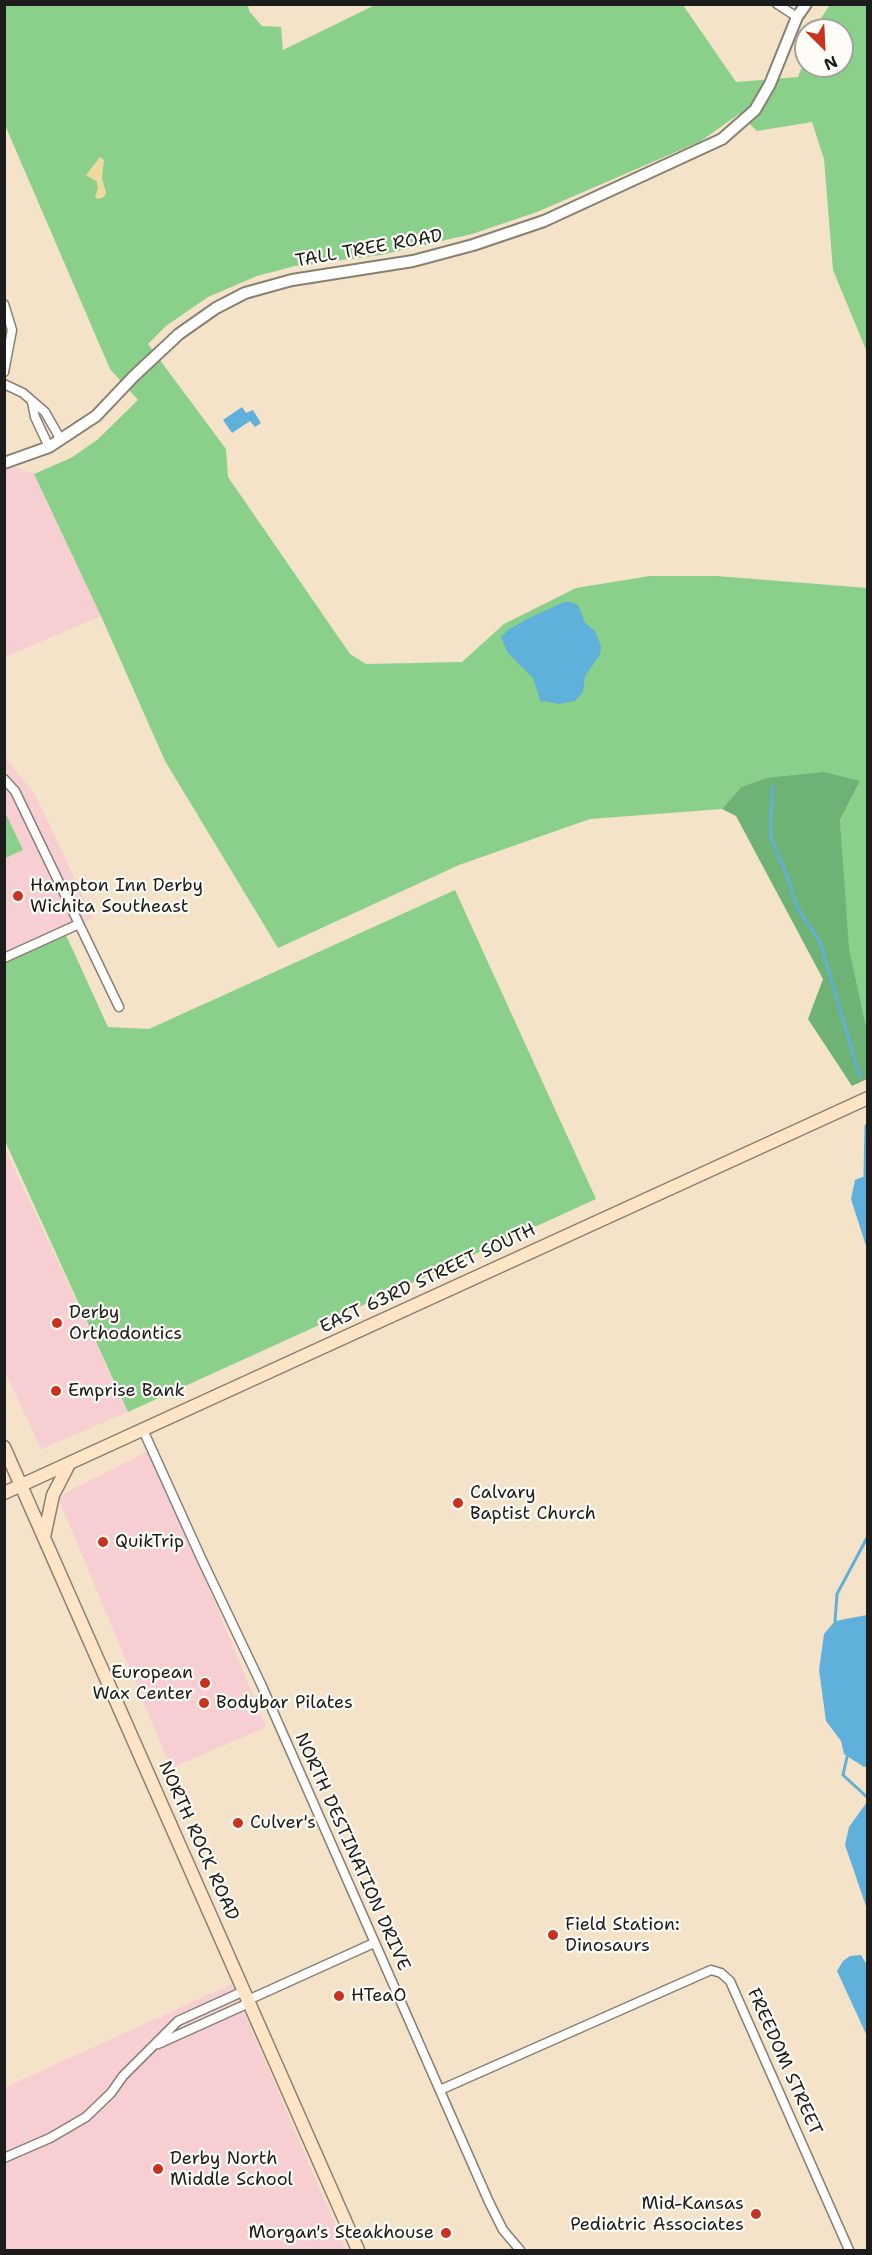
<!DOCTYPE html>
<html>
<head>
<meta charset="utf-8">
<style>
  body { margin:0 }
  #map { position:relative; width:872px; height:2255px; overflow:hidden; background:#f4e3c8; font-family:"Shantell Sans",sans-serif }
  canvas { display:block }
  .frame { position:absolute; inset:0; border:6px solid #1c1c1c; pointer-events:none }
  .north { position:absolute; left:794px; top:18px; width:60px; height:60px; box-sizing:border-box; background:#fdfcf7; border:2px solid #a3a29f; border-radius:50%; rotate:156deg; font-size:16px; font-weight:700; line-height:24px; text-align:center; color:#1c1c1c }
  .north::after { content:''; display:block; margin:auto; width:21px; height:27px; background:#c8321e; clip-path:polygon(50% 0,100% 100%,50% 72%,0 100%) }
</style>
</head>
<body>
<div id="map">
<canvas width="872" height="2255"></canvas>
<div class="frame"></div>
<div class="north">N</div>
</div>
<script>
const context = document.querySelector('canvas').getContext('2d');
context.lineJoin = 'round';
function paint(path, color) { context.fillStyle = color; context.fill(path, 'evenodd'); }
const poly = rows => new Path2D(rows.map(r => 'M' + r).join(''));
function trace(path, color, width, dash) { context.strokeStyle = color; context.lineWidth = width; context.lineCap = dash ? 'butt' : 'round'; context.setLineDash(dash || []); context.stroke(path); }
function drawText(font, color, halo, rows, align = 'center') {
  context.font = font + ' "Shantell Sans",sans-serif'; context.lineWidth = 4.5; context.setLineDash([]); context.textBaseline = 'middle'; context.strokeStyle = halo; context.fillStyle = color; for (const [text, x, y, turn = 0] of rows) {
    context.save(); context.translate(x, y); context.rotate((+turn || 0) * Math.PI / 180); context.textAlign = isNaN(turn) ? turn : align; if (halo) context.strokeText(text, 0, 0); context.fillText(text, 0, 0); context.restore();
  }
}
paint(poly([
  [5,463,34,474,101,616,5,657],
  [5,757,36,796,93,918,5,959],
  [4,1146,128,1412,41,1449,5,1372],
  [152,1449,266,1727,171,1768,59,1500,65,1493],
  [232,1984,346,2250,5,2250,4,2088]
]), '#f7cfd2');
paint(poly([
  [4,5,248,5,249,11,262,26,281,27,283,50,375,5,683,5,736,82,798,77,806,56,806,66,842,66,842,30,815,30,819,21,830,5,867,5,867,352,833,270,824,159,812,122,757,131,739,114,701,141,537,212,472,234,381,255,295,266,257,276,208,297,166,326,148,344,226,449,228,477,350,654,366,664,462,662,504,624,576,588,650,576,717,576,867,588,867,1032,846,938,840,820,860,781,766,778,741,787,722,809,590,819,459,865,278,948,165,761,101,616,34,474,71,458,97,440,138,400,110,369,5,125],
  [4,810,23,850,5,858,4,858],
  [455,890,596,1199,128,1412,5,1141,4,961,65,933,108,1027,149,1029]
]), '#8ad08a');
paint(poly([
  [824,772,860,781,840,820,849,949,867,1031,867,1079,852,1086,808,1019,823,979,736,816,722,809,741,787,766,778]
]), '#6fb276');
paint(poly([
  [100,157,104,160,102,178,106,193,104,197,98,199,95,197,98,188,97,182,86,175]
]), '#eeda9e');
paint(poly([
  [242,407,246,413,253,410,261,423,255,427,250,421,232,433,223,420],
  [564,602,570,602,578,605,585,623,595,631,601,647,600,655,585,676,583,692,575,701,559,704,544,701,541,703,533,678,507,652,501,637,508,630,527,619],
  [865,1176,868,1177,867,1249,851,1199,855,1180],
  [867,1615,868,1766,864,1767,844,1754,841,1741,826,1721,819,1670,824,1634,835,1621],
  [867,1802,868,1802,867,1909,845,1845,849,1827],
  [861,1955,867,1965,867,2036,837,1971,843,1961,850,1956]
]), '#5fb0da');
trace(poly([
  [773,787,771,814,771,838,786,873,798,909,820,942,860,1077],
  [865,1176,866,1126],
  [835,1621,837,1594,868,1536],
  [847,1757,843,1775,868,1798]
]), '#5fb0da', 3);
const minor = poly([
  [777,4,797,17],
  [4,304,12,330,4,372],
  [4,384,23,393,45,412,61,440],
  [32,402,35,417,49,447],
  [4,779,15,791,119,1007],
  [4,958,79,924],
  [143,1430,202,1560,261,1684,489,2202,503,2230,520,2250],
  [248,2000,374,1943],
  [158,2044,249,2003],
  [440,2090,711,1970,721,1973,730,1981,849,2250],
  [4,2158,50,2138,86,2117,111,2093,123,2076,178,2021,244,1991]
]);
const tertiary = poly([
  [4,463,49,447,96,416,134,376,179,334,216,308,245,293,292,280,413,261,473,245,544,221,722,139,755,110,770,84,797,17,806,4]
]);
const secondary = poly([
  [4,1447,358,2250],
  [4,1493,868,1098],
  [44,1537,53,1495,69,1464]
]);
trace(minor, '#888072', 11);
trace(tertiary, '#888072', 14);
trace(secondary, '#888072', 15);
trace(minor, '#fff', 8);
trace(tertiary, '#fff', 10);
trace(secondary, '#ffe4c6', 12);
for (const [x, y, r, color] of [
  [18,896,6,"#c8321e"],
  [57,1323,6,"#c8321e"],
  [56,1391,6,"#c8321e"],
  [458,1503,6,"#c8321e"],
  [103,1542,6,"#c8321e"],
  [205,1683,6,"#c8321e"],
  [204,1703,6,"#c8321e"],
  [238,1823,6,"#c8321e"],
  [553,1935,6,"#c8321e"],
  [339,1996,6,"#c8321e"],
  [158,2169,6,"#c8321e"],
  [756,2214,6,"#c8321e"],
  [446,2233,6,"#c8321e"]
]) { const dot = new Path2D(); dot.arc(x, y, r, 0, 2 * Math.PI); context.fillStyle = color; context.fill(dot); trace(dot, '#fdfcf7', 2); }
drawText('18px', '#1c1c1c', '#fdfcf7', [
  ["TALL TREE ROAD",369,249,-10],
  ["EAST 63RD STREET SOUTH",428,1279,-25],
  ["NORTH ROCK ROAD",198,1841,66],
  ["NORTH DESTINATION DRIVE",352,1852,66],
  ["FREEDOM STREET",784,2062,66]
]);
drawText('18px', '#1c1c1c', '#fdfcf7', [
  ["Hampton Inn Derby",30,886],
  ["Wichita Southeast",30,907],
  ["Derby",69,1313],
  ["Orthodontics",69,1334],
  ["Emprise Bank",68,1391],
  ["Calvary",470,1493],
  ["Baptist Church",470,1514],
  ["QuikTrip",115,1542],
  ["European",193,1673,"right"],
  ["Wax Center",193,1694,"right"],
  ["Bodybar Pilates",216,1703],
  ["Culver's",250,1823],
  ["Field Station:",565,1925],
  ["Dinosaurs",565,1946],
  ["HTeaO",351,1996],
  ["Derby North",170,2159],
  ["Middle School",170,2180],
  ["Mid-Kansas",744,2204,"right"],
  ["Pediatric Associates",744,2225,"right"],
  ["Morgan's Steakhouse",434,2233,"right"]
], 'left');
</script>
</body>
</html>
